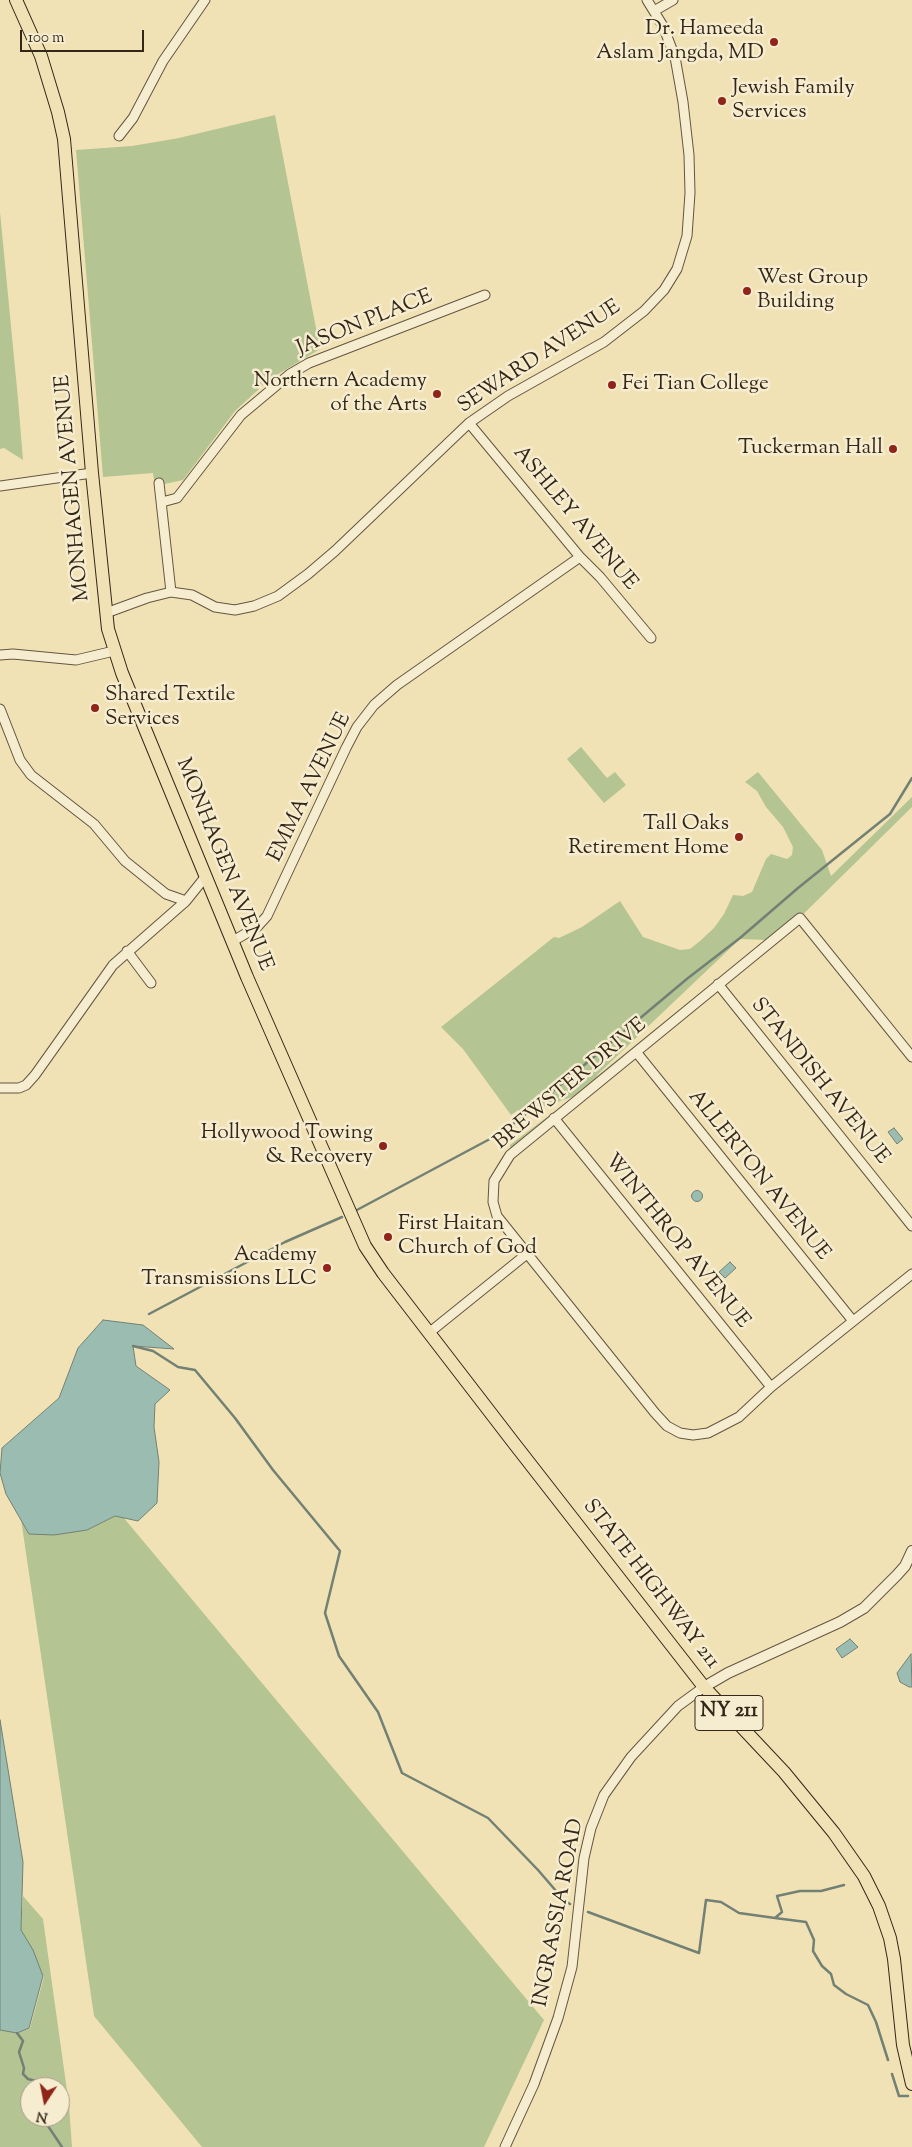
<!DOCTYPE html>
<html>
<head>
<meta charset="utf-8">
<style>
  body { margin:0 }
  #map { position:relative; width:912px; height:2147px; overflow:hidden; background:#f1e2b6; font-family:"Sorts Mill Goudy",serif }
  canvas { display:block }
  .north { position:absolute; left:20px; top:2077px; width:50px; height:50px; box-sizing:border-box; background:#f6ecd0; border:1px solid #a89d86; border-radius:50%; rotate:191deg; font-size:14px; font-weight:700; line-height:20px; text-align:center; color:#342718 }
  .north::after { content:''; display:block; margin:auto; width:18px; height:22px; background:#8f2418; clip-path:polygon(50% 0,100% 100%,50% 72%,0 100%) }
  .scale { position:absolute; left:20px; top:30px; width:124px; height:22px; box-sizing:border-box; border:2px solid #342718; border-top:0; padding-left:6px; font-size:15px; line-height:18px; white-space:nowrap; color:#342718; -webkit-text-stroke:4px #f6ecd0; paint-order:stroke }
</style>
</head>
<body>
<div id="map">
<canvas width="912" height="2147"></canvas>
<div class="north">N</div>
<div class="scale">100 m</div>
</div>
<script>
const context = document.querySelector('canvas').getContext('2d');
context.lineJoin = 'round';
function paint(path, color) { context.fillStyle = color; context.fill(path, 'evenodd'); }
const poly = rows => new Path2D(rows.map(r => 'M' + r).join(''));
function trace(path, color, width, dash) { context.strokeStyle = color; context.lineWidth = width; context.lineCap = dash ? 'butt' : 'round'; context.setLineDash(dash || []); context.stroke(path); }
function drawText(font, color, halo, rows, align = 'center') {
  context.font = font + ' "Sorts Mill Goudy",serif'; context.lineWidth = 5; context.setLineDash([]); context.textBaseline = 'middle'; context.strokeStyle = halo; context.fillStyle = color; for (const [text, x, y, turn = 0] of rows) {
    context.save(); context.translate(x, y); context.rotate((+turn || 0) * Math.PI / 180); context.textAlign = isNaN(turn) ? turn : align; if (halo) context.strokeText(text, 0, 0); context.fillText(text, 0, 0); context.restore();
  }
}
paint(poly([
  [275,115,320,349,270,379,235,411,183,480,155,486,153,473,103,477,76,150,132,146,179,138],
  [0,212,18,399,23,460,4,448,0,449],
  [581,747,607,778,615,772,626,785,604,803,567,759],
  [758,772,822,850,831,876,912,797,912,807,772,945,510,1150,510,1145,575,1096,522,1114,518,1110,511,1115,463,1049,441,1027,554,937,559,938,582,927,620,901,643,937,680,950,690,949,700,941,714,928,724,914,733,895,743,896,752,892,766,859,771,854,787,859,792,855,793,847,783,827,766,807,757,791,745,782],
  [740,939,766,940,597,1076,597,1075],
  [115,1516,123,1517,544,2020,484,2147,202,2147,94,2016,21,1519,29,1534,87,1530],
  [23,1896,43,1919,69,2105,72,2147,0,2147,0,2030,17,2033,30,2028,44,1977,21,1930],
  [30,2087,60,2087,60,2117,30,2117]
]), '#b4c492');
const water = poly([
  [894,1128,903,1139,897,1144,888,1132,894,1128],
  '691.5 1196a5.5 5.5 0 1 1 11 0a5.5 5.5 0 1 1-11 0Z',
  [730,1262,736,1268,725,1278,719,1272,730,1262],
  [103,1320,143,1325,174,1349,133,1346,136,1366,170,1390,155,1404,154,1427,159,1462,157,1503,138,1521,115,1516,87,1530,54,1535,29,1534,6,1494,0,1473,2,1448,59,1398,78,1348,103,1320],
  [850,1639,858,1647,842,1658,836,1649,850,1639],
  [911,1654,912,1687,909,1687,900,1682,897,1673,911,1654],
  [0,1720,23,1862,21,1930,33,1950,43,1976,29,2028,17,2033,0,2030,0,1720]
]);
paint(water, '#9bbdb1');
trace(water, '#728174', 1);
trace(poly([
  [355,1211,503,1132,522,1117,688,978,740,938,798,888,890,814,912,778],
  [149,1314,285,1242,342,1217],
  [133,1346,153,1351,178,1367,195,1370,235,1418,273,1470,340,1551,325,1613,339,1656,378,1712,402,1773,488,1818,538,1870,563,1899,570,1904],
  [588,1912,699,1953,706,1900,721,1902,739,1913,775,1918,782,1912,777,1896,800,1891,821,1891,844,1885],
  [775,1918,806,1922,814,1940,813,1951,822,1966,831,1974,834,1985,846,1994,868,2005,876,2022,888,2060],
  [17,2033,23,2041,19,2052,24,2068,23,2074,28,2079,36,2081,42,2087],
  [892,2074,899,2096,908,2096],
  [42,2117,62,2147]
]), '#728174', 2.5);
const minor = poly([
  [654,11,673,0],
  [119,136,133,118,163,61,205,0],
  [469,423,580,557,600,577,651,638],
  [159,483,171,592],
  [0,486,92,473],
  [162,502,177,498,241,415,290,374,309,363,485,295],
  [106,613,147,598,171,592,192,595,215,607,235,610,254,606,278,596,308,574,335,551,469,423,508,396,604,342,644,311,664,290,677,269,687,236,690,193,689,155,683,102,675,57,663,26,647,0],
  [0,655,13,654,76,660,114,651],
  [0,709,20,760,31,775,94,824,125,861,166,894,186,901],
  [233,941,257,927,267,916,346,748,357,727,374,705,397,685,580,557],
  [127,951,151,983],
  [718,984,912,1226],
  [637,1053,853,1321],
  [912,1057,800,918,510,1155,494,1181,493,1202,497,1216,655,1413,667,1426,680,1433,693,1435,708,1433,739,1417,771,1387,912,1274],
  [0,1088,19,1088,26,1085,35,1075,113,965,186,901,206,876],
  [554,1118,771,1387],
  [430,1332,528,1253],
  [505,2147,534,2084,558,2018,572,1967,584,1858,591,1828,604,1795,631,1757,678,1706,704,1687]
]);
const tertiary = poly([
  [704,1687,728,1673,840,1622,864,1608,897,1575,905,1566,912,1551]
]);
const primary = poly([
  [16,0,41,56,58,112,64,139,92,473,108,629,122,673,247,977,365,1246,383,1273,513,1442,704,1687,784,1772,834,1833,864,1876,879,1906,890,1938,894,1959,903,2045,912,2084]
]);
trace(minor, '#635640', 11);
trace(tertiary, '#635640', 12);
trace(primary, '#342718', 14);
trace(minor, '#f6ecd0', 9);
trace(tertiary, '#f6ecd0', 10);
trace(primary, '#f1e2b6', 12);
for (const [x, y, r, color] of [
  [774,42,5,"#8f2418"],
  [722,101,5,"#8f2418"],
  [747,291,5,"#8f2418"],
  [612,385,5,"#8f2418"],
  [437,394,5,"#8f2418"],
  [893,449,5,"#8f2418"],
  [95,708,5,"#8f2418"],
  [739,837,5,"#8f2418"],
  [383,1146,5,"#8f2418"],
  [388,1237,5,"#8f2418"],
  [327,1268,5,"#8f2418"]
]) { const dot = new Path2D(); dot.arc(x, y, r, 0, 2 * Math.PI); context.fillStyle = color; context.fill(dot); trace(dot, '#f6ecd0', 2); }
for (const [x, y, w] of [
  [729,1713,68]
]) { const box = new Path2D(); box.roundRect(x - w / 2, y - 17.5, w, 35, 4); context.fillStyle = '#f6ecd0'; context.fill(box); trace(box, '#342718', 1); }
drawText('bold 20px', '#342718', null, [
  ["NY 211",729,1713]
]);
drawText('21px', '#342718', '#f6ecd0', [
  ["Dr. Hameeda",764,30],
  ["Aslam Jangda, MD",764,54],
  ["Jewish Family",732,89,"left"],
  ["Services",732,113,"left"],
  ["West Group",757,279,"left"],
  ["Building",757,303,"left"],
  ["Northern Academy",427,382],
  ["of the Arts",427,406],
  ["Fei Tian College",622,385,"left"],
  ["Tuckerman Hall",883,449],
  ["Shared Textile",105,696,"left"],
  ["Services",105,720,"left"],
  ["Tall Oaks",729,825],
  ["Retirement Home",729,849],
  ["Hollywood Towing",373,1134],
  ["& Recovery",373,1158],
  ["First Haitan",398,1225,"left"],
  ["Church of God",398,1249,"left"],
  ["Academy",317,1256],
  ["Transmissions LLC",317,1280]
], 'right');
drawText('21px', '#342718', '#f6ecd0', [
  ["JASON PLACE",365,324,-22],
  ["SEWARD AVENUE",540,358,-33],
  ["MONHAGEN AVENUE",74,488,-95],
  ["ASHLEY AVENUE",574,519,50],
  ["EMMA AVENUE",311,788,-64],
  ["MONHAGEN AVENUE",223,865,68],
  ["STANDISH AVENUE",819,1082,51],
  ["BREWSTER DRIVE",571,1085,-40],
  ["ALLERTON AVENUE",758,1176,51],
  ["WINTHROP AVENUE",676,1242,51],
  ["STATE HIGHWAY 211",650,1585,52],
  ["INGRASSIA ROAD",560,1913,-79]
]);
</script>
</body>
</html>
